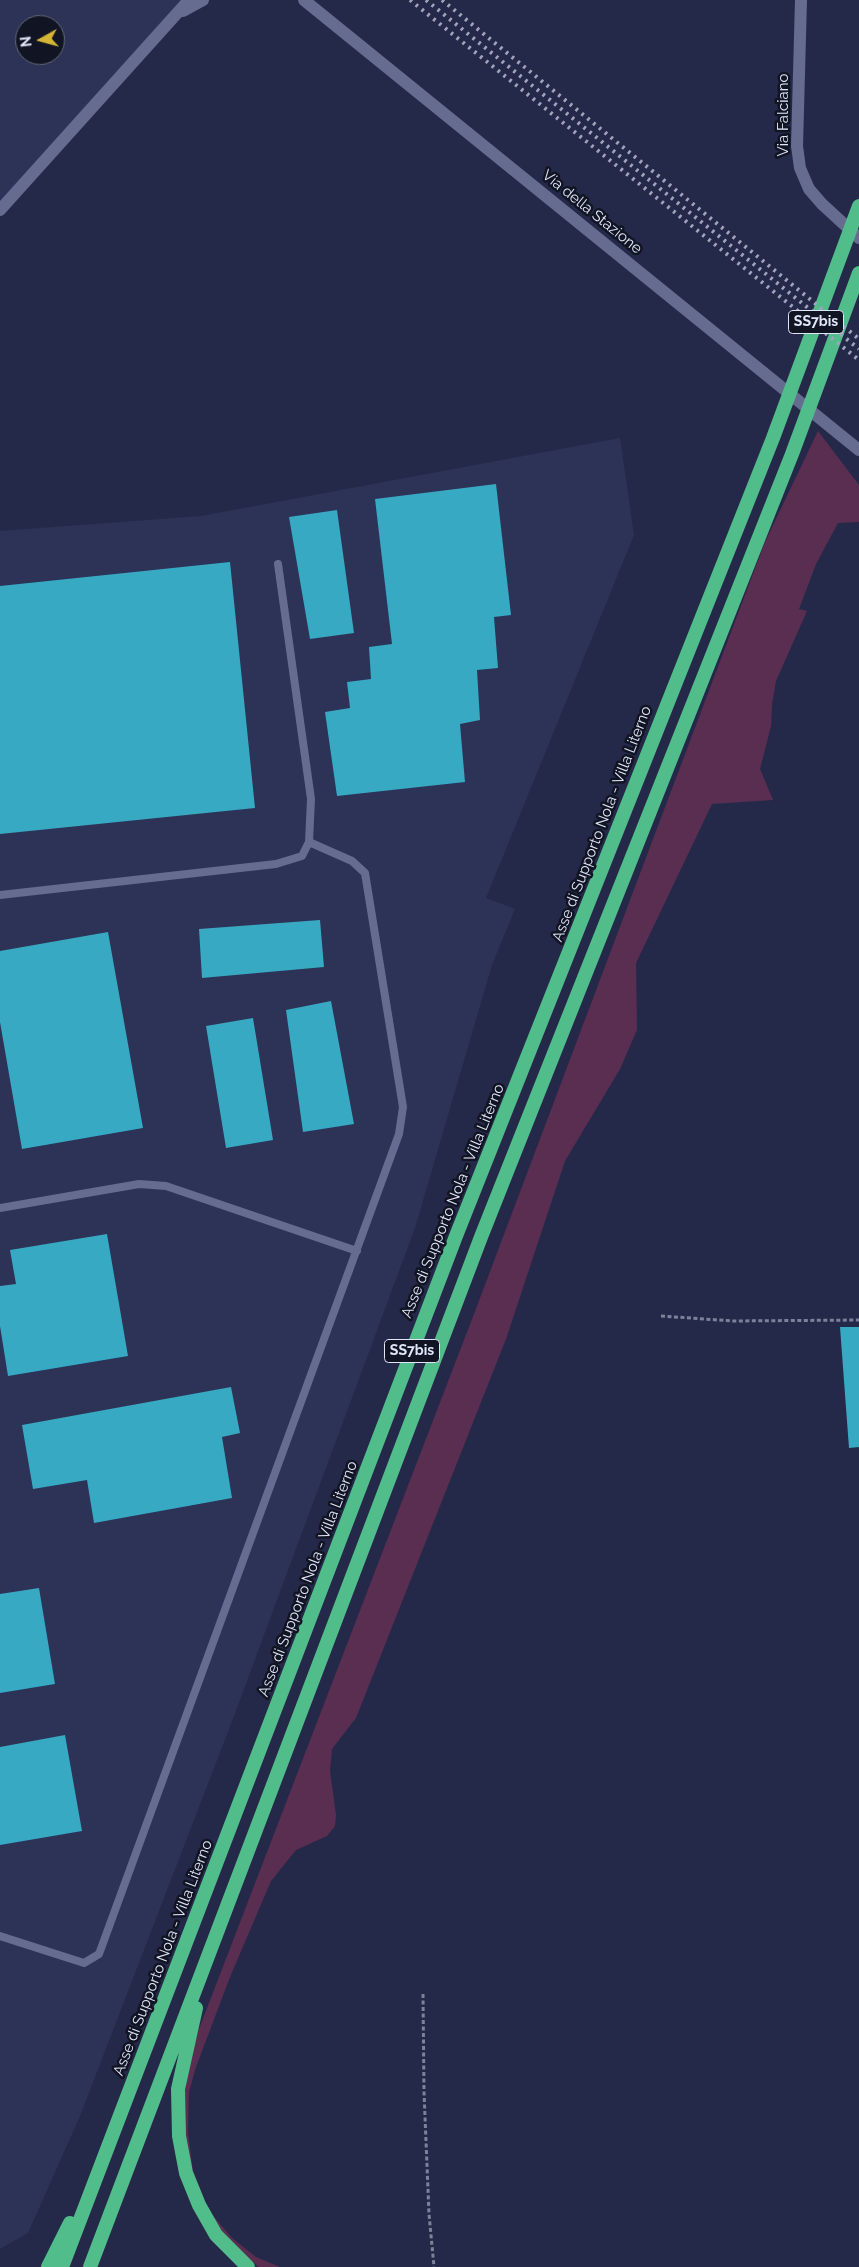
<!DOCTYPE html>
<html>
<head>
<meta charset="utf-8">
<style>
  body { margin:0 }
  #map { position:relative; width:859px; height:2267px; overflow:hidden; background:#252949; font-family:Raleway,sans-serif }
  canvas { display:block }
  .north { position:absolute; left:15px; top:15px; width:50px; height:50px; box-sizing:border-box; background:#111422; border:1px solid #646878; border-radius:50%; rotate:263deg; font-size:14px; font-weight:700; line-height:20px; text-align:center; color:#e0e5f9 }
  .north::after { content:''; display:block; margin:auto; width:18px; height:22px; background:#d3b635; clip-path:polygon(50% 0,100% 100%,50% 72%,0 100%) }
</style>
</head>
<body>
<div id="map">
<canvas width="859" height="2267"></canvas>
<div class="north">N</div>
</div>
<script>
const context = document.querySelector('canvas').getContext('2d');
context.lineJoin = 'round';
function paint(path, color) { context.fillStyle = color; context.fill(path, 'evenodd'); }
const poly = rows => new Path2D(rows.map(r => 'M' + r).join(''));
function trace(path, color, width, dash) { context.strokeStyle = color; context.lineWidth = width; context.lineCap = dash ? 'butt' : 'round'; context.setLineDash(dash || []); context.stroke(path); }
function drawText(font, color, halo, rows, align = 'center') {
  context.font = font + ' Raleway,sans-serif'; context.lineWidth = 5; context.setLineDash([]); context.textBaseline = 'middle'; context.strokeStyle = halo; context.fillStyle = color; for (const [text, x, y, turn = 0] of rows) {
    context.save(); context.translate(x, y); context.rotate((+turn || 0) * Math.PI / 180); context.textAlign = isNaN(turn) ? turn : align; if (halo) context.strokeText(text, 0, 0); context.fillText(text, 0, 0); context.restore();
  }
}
paint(poly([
  [0,0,189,0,0,210],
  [25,25,55,25,55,55,25,55],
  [620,438,634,535,486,898,515,909,492,965,415,1228,231,1724,80,2116,28,2233,0,2249,0,531,201,516]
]), '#2d3257');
paint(poly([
  [818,431,859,485,859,522,838,523,816,564,799,609,807,611,776,681,772,704,771,726,760,769,773,800,712,804,636,963,637,1030,620,1069,565,1161,506,1339,356,1718,332,1749,330,1771,336,1815,335,1826,327,1836,296,1850,271,1881,230,1977,196,2067,189,2092,188,2132,193,2171,209,2211,232,2238,256,2257,280,2267,259,2267,224,2238,197,2200,185,2136,185,2090,188,2066,199,2029,474,1314,765,542]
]), '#5a2e50');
paint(poly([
  [496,484,511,615,494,617,498,668,477,670,480,720,460,724,465,782,337,796,325,712,350,708,347,682,371,679,369,647,392,644,375,499],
  [337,510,354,633,310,639,289,517],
  [230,562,255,808,0,834,0,586],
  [320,920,324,967,202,978,199,929],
  [108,932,143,1128,22,1149,0,1022,0,951],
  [331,1001,354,1124,303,1132,286,1010],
  [253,1018,273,1140,226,1148,206,1026],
  [107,1234,128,1356,8,1376,0,1326,0,1286,16,1284,10,1250],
  [840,1327,859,1327,859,1447,849,1448],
  [231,1387,240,1433,222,1437,232,1498,94,1523,87,1480,33,1489,22,1425],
  [39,1588,55,1684,0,1693,0,1594],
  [65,1735,82,1831,0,1845,0,1747]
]), '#37a9c3');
trace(poly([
  [661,1316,733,1321,859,1320],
  [423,1994,424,2092,429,2214,434,2267]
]), '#7d829c', 3, [4, 2.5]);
trace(poly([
  [0,895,276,864,302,856,309,842,311,799,278,564],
  [0,1208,139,1184,166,1186,357,1251],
  [0,1936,84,1963,99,1954,399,1134,403,1107,365,873,352,861,309,842]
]), '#656c90', 8);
trace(poly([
  [801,0,797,146,800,168,809,189,822,204,859,238]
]), '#656c90', 12);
trace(poly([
  [304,0,859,450],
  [183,11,203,0],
  [0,210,189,0]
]), '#656c90', 12);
trace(poly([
  [196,2008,178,2089,179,2136,186,2173,199,2205,216,2235,248,2267],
  [48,2267,70,2223],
  [62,2267,456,1236,773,438,859,206],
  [90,2267,481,1237,792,454,859,273]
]), '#51bd8b', 14);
trace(poly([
  [410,0,859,360],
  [426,0,859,349],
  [442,0,859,339]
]), '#9fa4bc', 4, [2.5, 5]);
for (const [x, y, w] of [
  [816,322,55],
  [412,1351,55]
]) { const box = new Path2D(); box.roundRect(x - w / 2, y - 11.5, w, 23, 4); context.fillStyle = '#111422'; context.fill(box); trace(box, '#e0e5f9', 1); }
drawText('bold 14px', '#e0e5f9', null, [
  ["SS7bis",816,322],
  ["SS7bis",412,1351]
]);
drawText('15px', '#e0e5f9', '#111422', [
  ["Via Falciano",783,115,-90],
  ["Via della Stazione",592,212,39],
  ["Asse di Supporto Nola - Villa Literno",602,824,-69],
  ["Asse di Supporto Nola - Villa Literno",453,1201,-68],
  ["Asse di Supporto Nola - Villa Literno",308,1579,-69],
  ["Asse di Supporto Nola - Villa Literno",163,1958,-69]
]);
</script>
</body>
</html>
